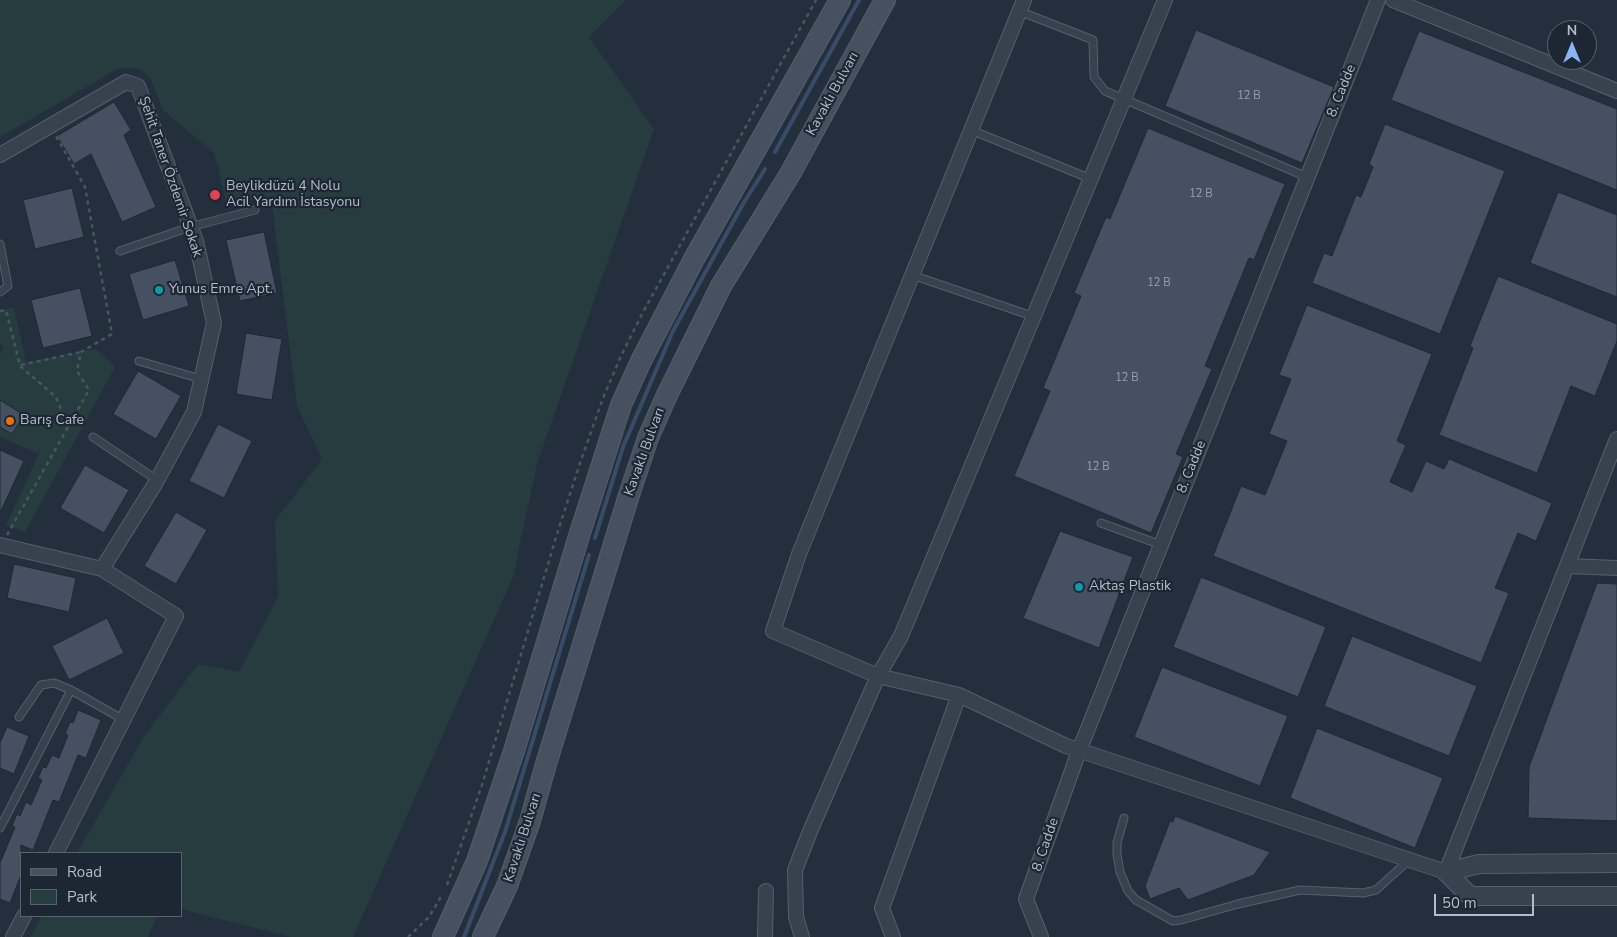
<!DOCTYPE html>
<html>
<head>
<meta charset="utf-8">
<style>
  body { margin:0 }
  #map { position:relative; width:1617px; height:937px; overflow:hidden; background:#242f3e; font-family:"Nunito Sans",sans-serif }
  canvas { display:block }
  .legend { position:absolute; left:20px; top:852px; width:162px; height:65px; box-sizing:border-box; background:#1d2633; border:1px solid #59626f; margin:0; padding:6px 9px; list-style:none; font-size:15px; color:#b4bcc9 }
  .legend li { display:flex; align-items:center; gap:10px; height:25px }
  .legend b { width:25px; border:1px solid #59626f }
  .north { position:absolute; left:1547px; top:20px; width:50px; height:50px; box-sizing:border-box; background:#1d2633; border:1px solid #59626f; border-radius:50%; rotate:0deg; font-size:14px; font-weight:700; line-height:20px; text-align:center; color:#b4bcc9 }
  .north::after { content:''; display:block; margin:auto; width:18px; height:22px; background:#8ab4f8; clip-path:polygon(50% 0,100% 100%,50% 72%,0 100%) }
  .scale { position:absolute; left:1434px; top:894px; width:100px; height:22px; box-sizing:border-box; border:2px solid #b4bcc9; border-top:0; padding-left:6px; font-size:15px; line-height:18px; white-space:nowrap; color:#b4bcc9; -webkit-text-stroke:4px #1d2633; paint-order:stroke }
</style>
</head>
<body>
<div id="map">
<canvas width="1617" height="937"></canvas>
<ul class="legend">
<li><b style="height:6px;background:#465061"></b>Road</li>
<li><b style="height:14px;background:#263c3f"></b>Park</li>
</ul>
<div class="north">N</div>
<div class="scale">50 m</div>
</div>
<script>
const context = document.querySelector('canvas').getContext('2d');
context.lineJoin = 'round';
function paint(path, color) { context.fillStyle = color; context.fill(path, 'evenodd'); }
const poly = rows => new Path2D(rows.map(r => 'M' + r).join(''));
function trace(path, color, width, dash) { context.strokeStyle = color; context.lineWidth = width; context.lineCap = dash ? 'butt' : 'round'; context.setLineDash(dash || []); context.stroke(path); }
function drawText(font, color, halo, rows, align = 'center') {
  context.font = font + ' "Nunito Sans",sans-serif'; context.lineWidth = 4.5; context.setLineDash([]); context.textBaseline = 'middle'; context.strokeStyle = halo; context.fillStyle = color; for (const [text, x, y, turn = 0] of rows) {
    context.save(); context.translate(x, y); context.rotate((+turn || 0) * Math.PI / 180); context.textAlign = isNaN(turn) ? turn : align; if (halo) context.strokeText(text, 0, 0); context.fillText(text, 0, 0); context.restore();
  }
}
paint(poly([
  [0,0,626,0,589,37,654,129,537,464,513,577,353,937,290,937,181,909,181,853,77,853,143,738,198,664,239,672,278,597,275,521,322,459,297,406,271,197,227,204,214,153,163,110,150,77,138,68,119,68,0,137],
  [14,307,26,362,96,349,115,367,25,532,6,525,39,454,0,437,0,354,4,346,0,344,0,311],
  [42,916,157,916,148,937,30,937]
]), '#263c3f');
trace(poly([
  [775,152,859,0],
  [595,538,623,447,673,331,743,204,765,169],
  [464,937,505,832,589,555]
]), '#394c67', 4);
const building = poly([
  [1196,30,1334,87,1302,163,1165,106,1196,30],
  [1419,31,1617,109,1617,190,1391,100,1419,31],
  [114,102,131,130,124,135,156,207,122,222,91,154,74,164,57,136,114,102],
  [1385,124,1505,171,1440,334,1312,283,1324,253,1332,256,1356,195,1361,197,1373,167,1369,164,1385,124],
  [1148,128,1285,184,1254,260,1249,258,1205,366,1212,369,1176,454,1183,457,1151,533,1014,476,1050,391,1043,388,1081,296,1074,293,1106,217,1110,219,1148,128],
  [72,188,84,237,35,249,23,200,72,188],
  [1558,192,1617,215,1617,297,1530,263,1558,192],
  [264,232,277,293,240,301,226,240,264,232],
  [175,260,189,306,143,320,129,274,175,260],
  [1498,276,1617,324,1617,341,1595,396,1571,386,1537,473,1439,435,1473,348,1470,346,1498,276],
  [80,288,92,336,43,348,31,300,80,288],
  [1307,305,1432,354,1397,441,1406,445,1390,482,1412,492,1426,461,1444,469,1449,459,1552,503,1536,541,1518,533,1495,588,1509,593,1481,663,1213,556,1241,486,1265,495,1287,441,1269,434,1291,379,1279,375,1307,305],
  [246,333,282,339,272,400,236,394,246,333],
  [138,371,181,396,156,439,113,414,138,371],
  [0,400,24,415,12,434,0,427,0,400],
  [218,424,252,441,224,498,189,481,218,424],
  [0,450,24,461,0,513,0,450],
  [85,465,129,490,104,533,60,508,85,465],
  [176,512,207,530,176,584,144,566,176,512],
  [1060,531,1133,557,1099,648,1023,618,1060,531],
  [14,564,76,578,69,612,7,598,14,564],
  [1201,577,1326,627,1298,697,1173,647,1201,577],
  [1597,583,1617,584,1617,821,1528,818,1529,767,1597,583],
  [107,618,124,653,69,680,52,646,107,618],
  [1352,636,1477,686,1449,756,1324,706,1352,636],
  [1162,667,1288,716,1260,786,1134,737,1162,667],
  [78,710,101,720,86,758,78,755,59,802,53,800,33,850,21,845,21,875,10,903,0,899,0,863,15,827,12,826,17,814,20,816,26,802,31,805,42,780,38,778,43,767,46,768,52,755,59,758,68,735,65,734,70,722,73,723,78,710],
  [7,727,29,736,14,774,0,768,0,743,7,727],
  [1317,728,1443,778,1415,848,1290,798,1317,728],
  [1175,816,1270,852,1254,875,1188,900,1179,888,1150,899,1145,886,1170,821,1173,822,1175,816]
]);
paint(building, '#455162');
trace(building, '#1f2835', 1);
const service = poly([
  [1019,11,1093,40,1094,77,1105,91,1307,177],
  [971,130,1091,179],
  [0,244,8,286,0,292],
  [120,251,190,227,255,210],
  [912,275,1035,317],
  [139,361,201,379],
  [93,437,157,480],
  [1101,523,1161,545],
  [19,717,41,685,54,683,71,690,124,720],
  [1124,818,1117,843,1117,854,1120,872,1128,891,1136,900,1173,921,1181,920,1238,904,1300,890,1363,893,1376,890,1409,860],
  [0,828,71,690]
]);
const minor = poly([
  [1165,0,901,636,878,676,959,695,1066,746,1446,872,1617,439],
  [1393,0,1617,91],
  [0,155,126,82,138,86,196,241,214,323,194,412,155,484,102,569],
  [0,545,102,569,176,616,56,853],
  [1567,566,1617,568],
  [13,937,24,916],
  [765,937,766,891],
  [802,937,796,917,795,870,811,829,878,676,773,631,799,554,1024,0],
  [893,937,882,908,959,695],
  [1041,937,1026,899,1079,751,1378,0]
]);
const tertiary = poly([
  [1446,872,1470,896,1617,896],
  [1446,872,1479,864,1617,863]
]);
const secondary = poly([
  [443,937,477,861,514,751,579,536,621,405,641,361,694,259,840,0],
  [483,937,507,886,530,821,546,764,629,495,648,438,666,397,721,286,790,174,885,0]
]);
trace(service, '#565f6c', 9);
trace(minor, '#565f6c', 16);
trace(tertiary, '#565f6c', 20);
trace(secondary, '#565f6c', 22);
trace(poly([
  [0,311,6,310,20,366,56,397,68,427],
  [21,365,81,352],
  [7,535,89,390,77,371,81,352,112,334,85,187,56,136],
  [447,885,482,785,557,534,580,463,603,398,621,356,642,314,816,0],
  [408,937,429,917,442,895]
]), '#44595c', 2.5, [4, 4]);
trace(service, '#38414e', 7);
trace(minor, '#38414e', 14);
trace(tertiary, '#38414e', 18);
trace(secondary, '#465061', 20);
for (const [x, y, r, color] of [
  [215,195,6,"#e0444e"],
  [159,290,5,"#0f9aa8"],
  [10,421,5,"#e8710a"],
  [1079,587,5,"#0f9aa8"]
]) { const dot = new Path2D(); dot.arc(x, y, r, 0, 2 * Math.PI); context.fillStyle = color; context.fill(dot); trace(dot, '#1d2633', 2); }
drawText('11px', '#98a1af', null, [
  ["12 B",1249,96],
  ["12 B",1201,194],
  ["12 B",1159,283],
  ["12 B",1127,378],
  ["12 B",1098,467]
]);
drawText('14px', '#b4bcc9', '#1d2633', [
  ["8. Cadde",1342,91,-68],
  ["Kavaklı Bulvarı",833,94,-61],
  ["Şehit Taner Özdemir Sokak",170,177,71],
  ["Kavaklı Bulvarı",645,452,-70],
  ["8. Cadde",1192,467,-68],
  ["Kavaklı Bulvarı",523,838,-72],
  ["8. Cadde",1046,845,-71]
]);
drawText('14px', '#b4bcc9', '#1d2633', [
  ["Beylikdüzü 4 Nolu",226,187],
  ["Acil Yardım İstasyonu",226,203],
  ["Yunus Emre Apt.",169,290],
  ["Barış Cafe",20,421],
  ["Aktaş Plastik",1089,587]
], 'left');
</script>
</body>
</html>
